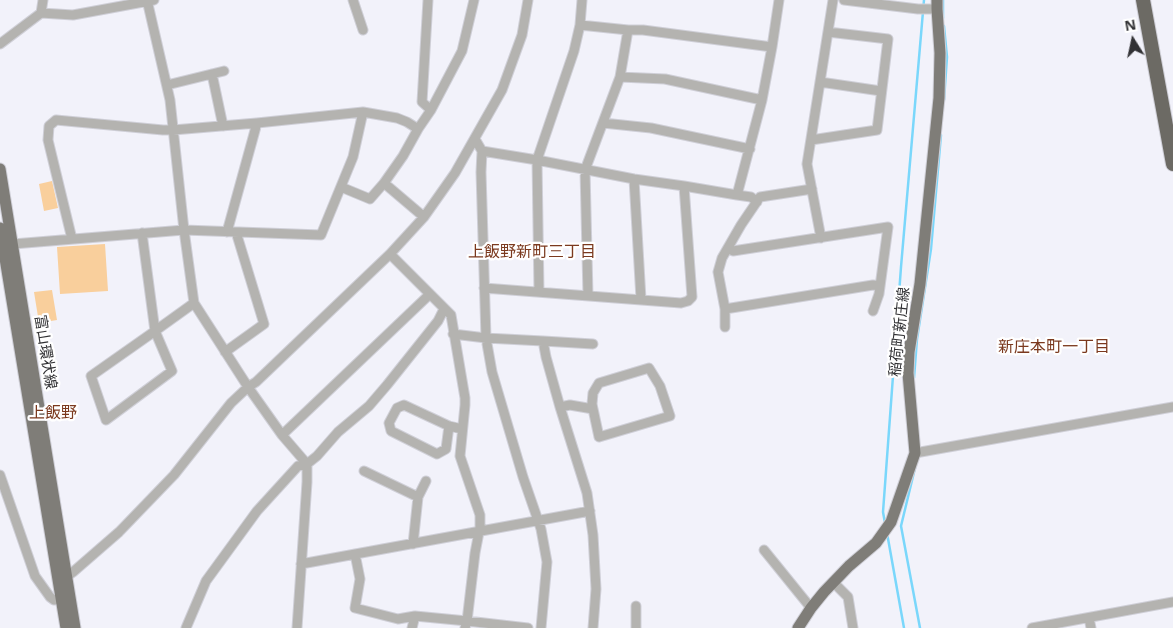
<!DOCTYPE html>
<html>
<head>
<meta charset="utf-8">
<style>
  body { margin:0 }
  #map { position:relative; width:1173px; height:628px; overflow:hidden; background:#f2f2fa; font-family:"Noto Sans",sans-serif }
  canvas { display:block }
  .north { position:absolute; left:1108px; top:15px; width:50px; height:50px; -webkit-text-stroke:4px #fff; paint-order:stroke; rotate:350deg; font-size:14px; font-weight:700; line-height:20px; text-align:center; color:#323235 }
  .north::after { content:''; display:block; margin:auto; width:18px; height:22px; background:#323235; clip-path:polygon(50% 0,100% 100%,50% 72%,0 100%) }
</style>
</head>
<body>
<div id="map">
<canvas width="1173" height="628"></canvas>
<div class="north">N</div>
</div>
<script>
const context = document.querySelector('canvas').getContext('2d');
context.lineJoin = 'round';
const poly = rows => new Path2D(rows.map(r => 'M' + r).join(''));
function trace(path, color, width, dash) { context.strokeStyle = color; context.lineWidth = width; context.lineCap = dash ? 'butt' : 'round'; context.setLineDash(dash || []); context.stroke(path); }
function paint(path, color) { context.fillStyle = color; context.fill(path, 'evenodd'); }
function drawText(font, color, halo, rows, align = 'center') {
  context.font = font + ' "Noto Sans","Noto Sans JP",sans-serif'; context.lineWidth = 4.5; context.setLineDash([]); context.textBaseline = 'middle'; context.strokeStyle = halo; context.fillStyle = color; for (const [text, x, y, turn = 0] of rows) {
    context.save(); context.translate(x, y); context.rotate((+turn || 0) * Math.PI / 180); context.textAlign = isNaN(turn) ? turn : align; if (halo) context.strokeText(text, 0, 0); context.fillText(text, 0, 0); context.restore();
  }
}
trace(poly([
  [943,0,943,18],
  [944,26,947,57,944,100],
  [914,378,917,339,931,249,941,135],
  [915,468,901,526,920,628],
  [885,523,883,512,901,267,924,0],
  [887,533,904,628]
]), '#7ad7fb', 2.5);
paint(poly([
  [52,181,58,208,44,211,39,184],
  [105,244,108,291,60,294,57,247],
  [52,290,57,320,39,323,34,292]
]), '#f9cf9c');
const minor = poly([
  [147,0,170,100,184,230,194,303,248,387,282,435,307,464,307,482,297,628],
  [353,0,363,30],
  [428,0,422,102,431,110],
  [844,0,918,9,937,9],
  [41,13,43,0],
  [580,25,628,30,643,30,772,47],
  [0,44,41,13,73,15,154,0],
  [212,74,223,126],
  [620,77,665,79,762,100],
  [820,82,881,91],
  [167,85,224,71],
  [363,112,397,118,407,122,418,129],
  [603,123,651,128,750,149],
  [475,139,482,151,481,172,486,338,492,372,523,477,541,529,547,562,541,628],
  [811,140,877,130,888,39,828,32],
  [482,151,537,160,634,179,684,186,737,195,762,100,772,47,779,0],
  [634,179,641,299],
  [341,187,370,199,384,183],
  [737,195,751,197,757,202],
  [424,217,384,183,403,156,418,129,431,110,462,51,474,0],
  [227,232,257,123],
  [142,233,155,331,172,371,106,420,91,376,155,331,194,303],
  [821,238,807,164,833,0],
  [13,244,184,230,321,235,353,157,363,112,257,123,173,130,163,130,56,120,49,126,48,140,72,239],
  [728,248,733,251,888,227,879,294,873,311],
  [390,254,451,315,465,398,465,405,460,456,480,515,480,527,475,553,467,621,528,628],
  [484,288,681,303,688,301,692,297,684,186],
  [539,292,537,160,574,51,580,25,582,0],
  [588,296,585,170,620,77,628,30],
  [725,309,873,285,880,286],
  [725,327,725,309,718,272,722,258,741,225,760,197,812,189],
  [453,334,486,338,543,341,546,357,560,407,587,493,593,535,596,589,593,628],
  [543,341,593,344],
  [225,352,264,324,236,232],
  [560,407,570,405,593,409,599,437,670,416,660,386,649,368,599,383,593,393,592,404,593,409],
  [449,426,446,449,437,454,391,431,389,423,397,408,404,405,449,426,462,429],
  [282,435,430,294],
  [915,453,1173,407],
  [364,471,418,497],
  [0,475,35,576,50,597,54,600,61,599],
  [413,544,418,497,426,481],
  [764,550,811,608],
  [355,554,360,579,355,608,398,619,415,616,467,621,465,628],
  [301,564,590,511],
  [61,578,66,577,73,572,119,532,174,475,231,403,248,387,256,382,390,254,424,217,455,173,502,90,522,35,528,0],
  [833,582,848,597,853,628],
  [636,606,636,628],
  [1089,618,1091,628],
  [186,628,206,581,257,511,298,466,307,464,317,456,338,432,369,406,387,385,438,321,444,309],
  [412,628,415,616],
  [1032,628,1173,602]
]);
const major = poly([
  [0,169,75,628],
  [0,228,66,628],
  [798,628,811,608,824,592,849,566,876,543,891,522,915,453,908,373,909,352,920,284,939,98,940,53,937,9,937,0]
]);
const highway = poly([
  [1143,0,1173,164]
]);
trace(minor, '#cfcfd7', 11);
trace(major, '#cfcfd7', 13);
trace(highway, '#cfcfd7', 16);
trace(minor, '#b4b3b0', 9);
trace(major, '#7f7d78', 11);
trace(highway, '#6c6a64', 14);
drawText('15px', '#323235', '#fff', [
  ["稲荷町新庄線",900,332,-84],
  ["富山環状線",45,352,81]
]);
drawText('16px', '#7b391e', '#fff', [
  ["上飯野新町三丁目",532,252],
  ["新庄本町一丁目",1054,347],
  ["上飯野",53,413]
]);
</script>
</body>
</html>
